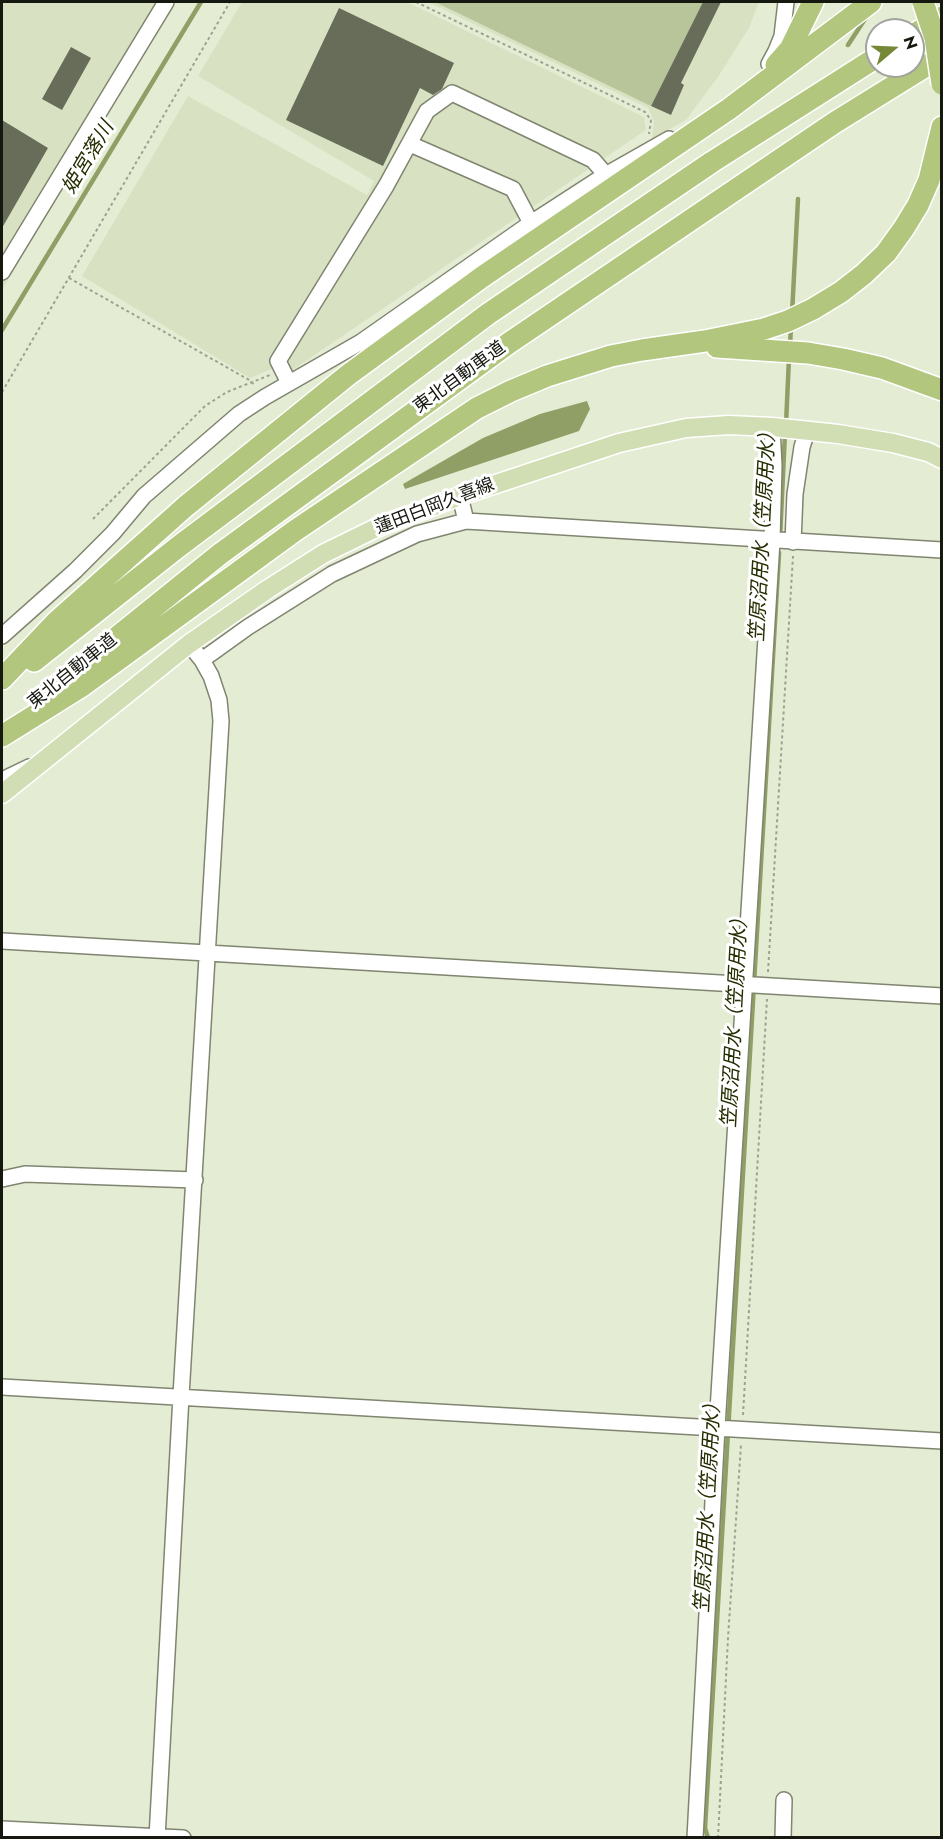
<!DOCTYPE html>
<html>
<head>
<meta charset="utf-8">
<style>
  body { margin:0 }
  #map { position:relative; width:943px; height:1839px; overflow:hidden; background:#e5ecd4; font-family:Jost,sans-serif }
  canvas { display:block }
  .frame { position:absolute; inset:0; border:3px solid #15180f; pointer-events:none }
  .north { position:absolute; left:865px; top:18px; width:60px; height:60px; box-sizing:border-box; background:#fff; border:2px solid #a1a39f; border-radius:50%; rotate:71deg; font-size:16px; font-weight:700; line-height:24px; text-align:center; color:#15180f }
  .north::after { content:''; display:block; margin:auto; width:21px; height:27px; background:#758838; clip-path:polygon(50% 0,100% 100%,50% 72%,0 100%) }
</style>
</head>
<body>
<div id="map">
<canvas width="943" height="1839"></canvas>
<div class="frame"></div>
<div class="north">N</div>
</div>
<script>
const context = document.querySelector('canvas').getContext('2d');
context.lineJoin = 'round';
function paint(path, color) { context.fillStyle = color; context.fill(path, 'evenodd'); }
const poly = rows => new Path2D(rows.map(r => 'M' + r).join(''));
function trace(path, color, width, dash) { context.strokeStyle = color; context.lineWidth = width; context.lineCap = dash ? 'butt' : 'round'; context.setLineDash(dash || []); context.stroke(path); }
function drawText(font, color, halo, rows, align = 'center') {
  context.font = font + ' Jost,"Noto Sans JP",sans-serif'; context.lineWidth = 6; context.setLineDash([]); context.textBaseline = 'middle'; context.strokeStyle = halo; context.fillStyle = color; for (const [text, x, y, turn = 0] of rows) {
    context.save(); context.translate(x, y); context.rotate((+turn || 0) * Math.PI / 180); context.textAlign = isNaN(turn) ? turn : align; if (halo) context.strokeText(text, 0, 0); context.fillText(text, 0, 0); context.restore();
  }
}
paint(poly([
  [2,2,174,2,2,290],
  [242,2,407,2,644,117,646,130,294,369,282,376,274,368,250,378,82,276,188,96,367,195,374,181,198,76],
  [428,2,759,2,749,28,718,77,686,120,652,139,654,121,648,108]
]), '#d8e2c3');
paint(poly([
  [435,2,703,2,651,106]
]), '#b8c59a');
paint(poly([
  [587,401,590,409,579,431,405,489,403,484,483,438,540,414]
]), '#909f65');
trace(poly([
  [848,45,867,16],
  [792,314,798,199],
  [2,330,201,2],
  [790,347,791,325],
  [786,424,789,358],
  [780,538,785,433],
  [708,1838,705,1828,779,553]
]), '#909f65', 4.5);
paint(poly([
  [703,2,721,2,681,83,684,85,671,115,651,106],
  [339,8,454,63,442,89,433,95,420,88,383,166,286,120],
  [71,47,91,58,62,110,42,99],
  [2,120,48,148,2,228]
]), '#676d58');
const minor = poly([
  [769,64,776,51,782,36,786,2],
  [410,144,513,189,531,223],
  [2,272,166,2],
  [289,383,278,361,386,186,427,111,452,93,593,160,606,175],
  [460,496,466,521,942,550],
  [793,542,795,494,802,447,807,431],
  [2,636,75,571,113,533,144,496,239,414,265,397,361,342,531,223,602,177,669,139],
  [202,660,248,627,332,574,417,534,466,521],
  [2,780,29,767],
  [2,941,942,996],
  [2,1179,25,1174,195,1180],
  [2,1387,942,1441],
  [2,1829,183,1838],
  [157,1838,181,1396,221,721,219,700,211,676,202,660,189,644],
  [695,1838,717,1427,772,541,774,466,772,427],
  [783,1838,784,1800]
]);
const major = poly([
  [2,794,189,644,268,589,323,554,376,528,460,496,619,443,686,428,729,425,772,427,838,434,893,443,928,452,942,459]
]);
const highway = poly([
  [913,35,942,17],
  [776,65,790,49,813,2],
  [717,347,808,353,843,359,882,368,942,390],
  [34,661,178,547,488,314,712,162,877,57],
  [2,679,57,621,186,506,348,375,482,277,729,109,871,2],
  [39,700,220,554,509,343,834,123,942,56],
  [2,736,82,686,296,530,477,408,511,391,547,376,611,356,642,350,705,341,764,329,788,321,813,309,841,292,864,274,886,253,904,228,918,205,929,180,942,127]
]);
trace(minor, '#7f856f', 18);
trace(major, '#fff', 21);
trace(highway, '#fff', 24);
trace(poly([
  [416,2,645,112,651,120,649,134],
  [69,278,251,381,255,386],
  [2,392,230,2],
  [93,519,205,406,227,392,270,375],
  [768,972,793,556],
  [743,1415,767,999],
  [718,1838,728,1638,741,1445]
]), '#9da290', 2, [3, 3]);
trace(minor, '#fff', 15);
trace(major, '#d1ddb2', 18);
trace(highway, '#b2c67e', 21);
const highwayBridge = poly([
  [923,2,935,38,942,84]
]);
trace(highwayBridge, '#fff', 24, []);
trace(highwayBridge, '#b2c67e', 21);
drawText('18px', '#15180f', '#fff', [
  ["東北自動車道",460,378,-36],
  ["蓮田白岡久喜線",435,507,-21],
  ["東北自動車道",73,672,-39]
]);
drawText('italic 20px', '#242e00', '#fff', [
  ["姫宮落川",89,158,-59],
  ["笠原沼用水（笠原用水）",764,532,-87],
  ["笠原沼用水（笠原用水）",736,1018,-87],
  ["笠原沼用水（笠原用水）",709,1503,-87]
]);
</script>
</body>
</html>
